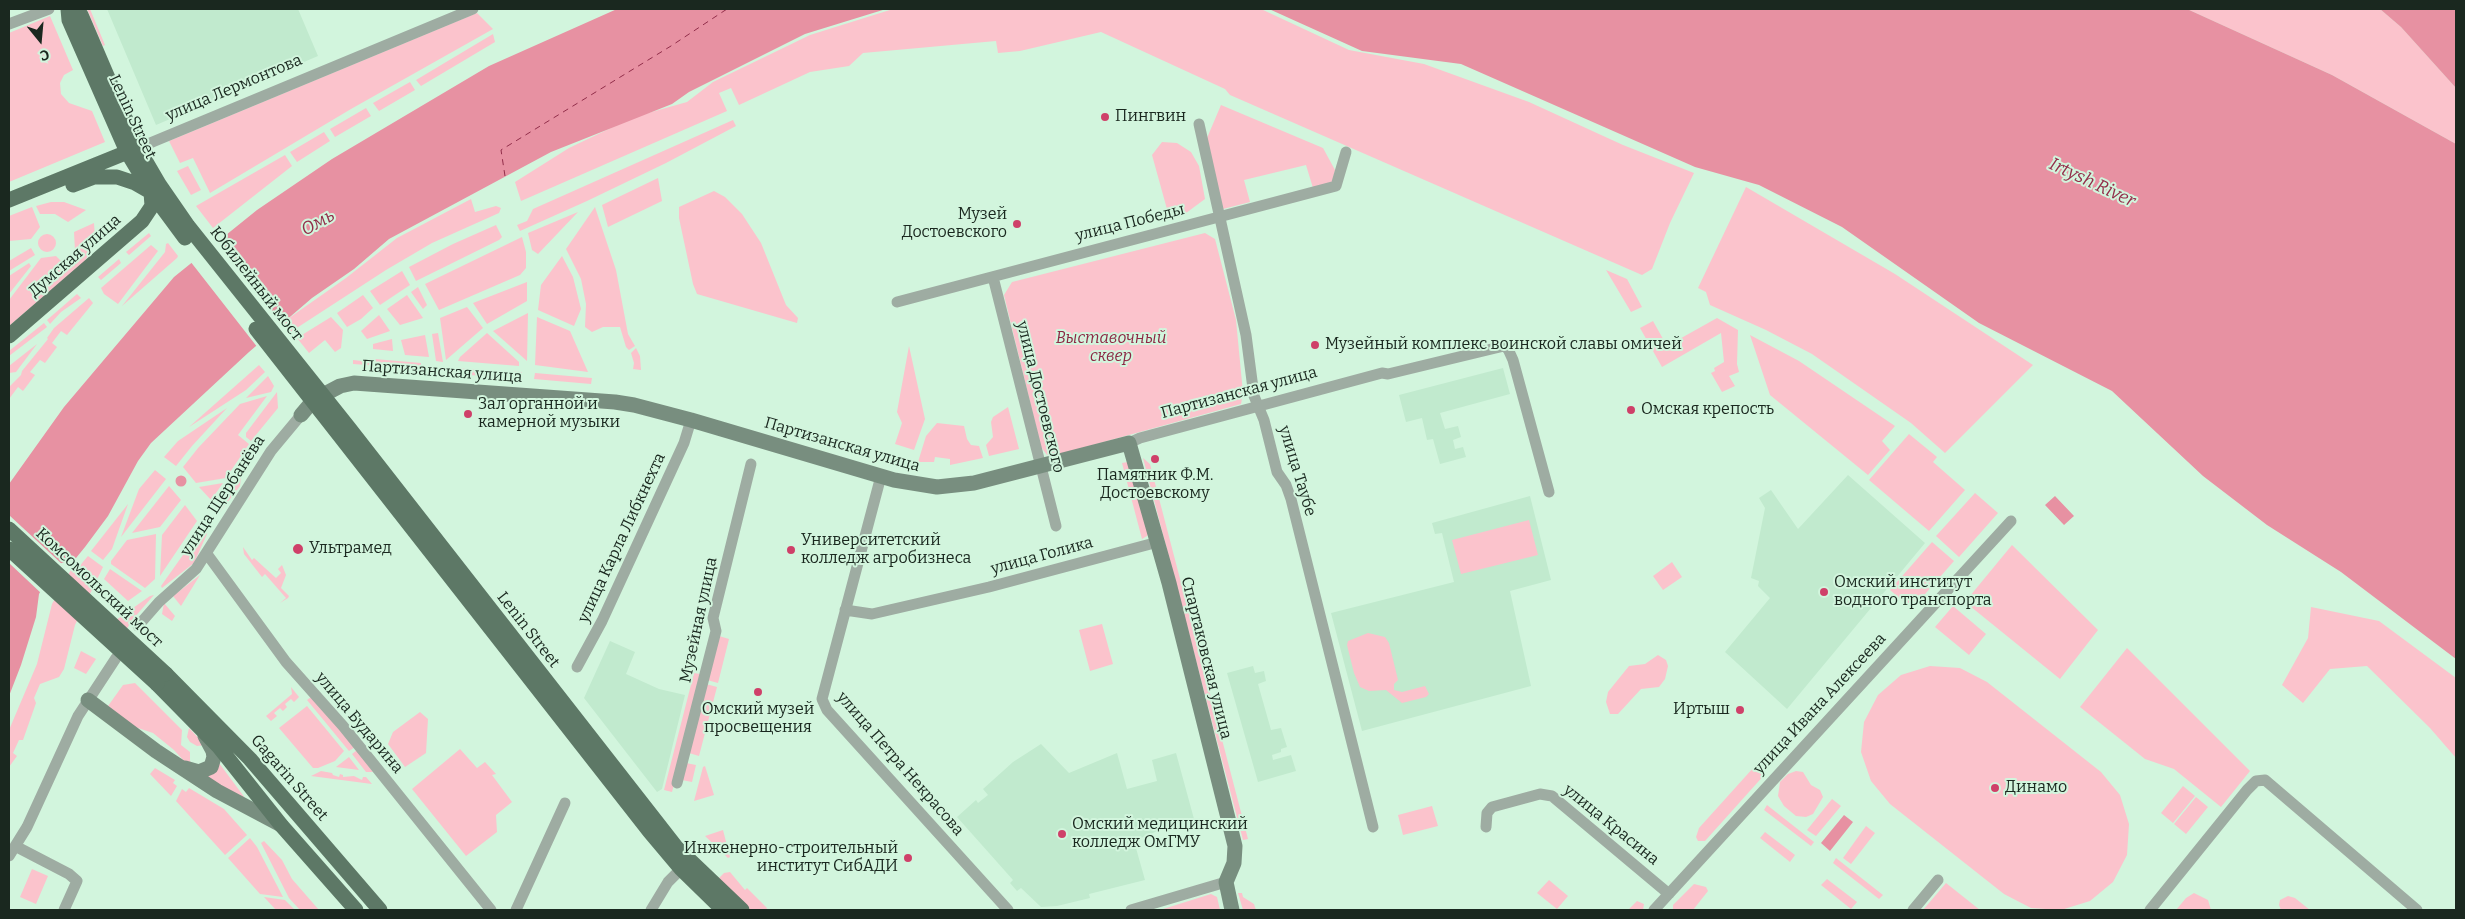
<!DOCTYPE html>
<html>
<head>
<meta charset="utf-8">
<style>
  body { margin:0 }
  #map { position:relative; width:2465px; height:919px; overflow:hidden; background:#d2f5dd; font-family:Bitter,serif }
  canvas { display:block }
  .frame { position:absolute; inset:0; border:10px solid #1a281f; pointer-events:none }
  .north { position:absolute; left:15px; top:15px; width:50px; height:50px; -webkit-text-stroke:4px #d2f5dd; paint-order:stroke; rotate:163deg; font-size:14px; font-weight:700; line-height:20px; text-align:center; color:#1a281f }
  .north::after { content:''; display:block; margin:auto; width:18px; height:22px; background:#1a281f; clip-path:polygon(50% 0,100% 100%,50% 72%,0 100%) }
</style>
</head>
<body>
<div id="map">
<canvas width="2465" height="919"></canvas>
<div class="frame"></div>
<div class="north">С</div>
</div>
<script>
const context = document.querySelector('canvas').getContext('2d');
context.lineJoin = 'round';
function paint(path, color) { context.fillStyle = color; context.fill(path, 'evenodd'); }
const poly = rows => new Path2D(rows.map(r => 'M' + r).join(''));
function trace(path, color, width, dash) { context.strokeStyle = color; context.lineWidth = width; context.lineCap = dash ? 'butt' : 'round'; context.setLineDash(dash || []); context.stroke(path); }
function drawText(font, color, halo, rows, align = 'center') {
  context.font = font + ' Bitter,serif'; context.lineWidth = 4; context.setLineDash([]); context.textBaseline = 'middle'; context.strokeStyle = halo; context.fillStyle = color; for (const [text, x, y, turn = 0] of rows) {
    context.save(); context.translate(x, y); context.rotate((+turn || 0) * Math.PI / 180); context.textAlign = isNaN(turn) ? turn : align; if (halo) context.strokeText(text, 0, 0); context.fillText(text, 0, 0); context.restore();
  }
}
paint(poly([
  [107,9,298,9,318,56,156,125],
  [1503,368,1510,394,1440,413,1445,429,1458,426,1461,437,1453,440,1455,449,1463,447,1466,457,1440,464,1433,439,1427,440,1422,418,1406,422,1399,395],
  [1848,475,1925,543,1787,709,1725,652,1770,598,1758,586,1759,581,1751,578,1765,508,1759,498,1771,490,1798,529],
  [1530,496,1551,580,1510,591,1531,686,1362,731,1331,613,1454,582,1442,533,1435,534,1432,523],
  [610,641,635,652,626,674,659,689,685,695,662,789,657,792,584,698],
  [1253,666,1255,673,1264,671,1266,681,1258,684,1271,730,1281,728,1287,747,1281,749,1281,752,1272,755,1273,760,1291,755,1296,771,1258,782,1227,673],
  [1041,744,1069,773,1117,753,1127,789,1157,781,1152,760,1176,753,1194,819,1169,826,1134,841,1145,880,1089,894,1090,898,1057,906,1041,907,1021,888,1017,891,1010,883,1013,880,957,817,976,800,978,803,988,795,983,789,1013,762]
]), '#c1eace');
paint(poly([
  [87,9,90,9,105,45,103,46],
  [893,9,1261,9,1349,50,1424,64,1529,102,1623,145,1694,173,1670,223,1652,269,1642,275,1230,95,1225,89,1101,32,1020,51,998,53,996,41,863,53,849,66,810,72,739,105,731,88,719,93,727,111,521,201,515,182,569,148,634,117,687,102,713,82,810,35],
  [2187,9,2380,9,2401,27,2456,88,2456,144,2332,75],
  [477,13,493,29,351,109,210,193,193,158,180,163,169,141],
  [50,16,73,70,64,75,60,83,61,94,69,103,92,111,105,142,9,182,9,33],
  [493,34,495,42,421,86,416,80],
  [410,82,415,90,379,111,373,103],
  [1221,105,1323,148,1335,170,1332,183,1313,188,1306,165,1244,180,1250,202,1223,209,1207,138],
  [366,108,371,116,335,137,330,129],
  [733,120,736,126,666,163,587,201,520,231,517,225,527,221,533,209],
  [324,132,330,141,297,162,290,152],
  [1162,142,1177,143,1191,152,1199,166,1205,199,1182,216,1170,220,1152,155],
  [285,155,292,166,213,228,196,206],
  [188,166,201,190,191,195,177,171],
  [658,178,662,201,608,227,602,205],
  [1746,187,1895,274,2033,365,1945,453,1911,423,1812,354,1766,330,1710,305,1706,292,1698,288],
  [714,191,725,197,742,214,761,243,786,305,798,318,797,323,697,294,693,284,679,218,679,207],
  [471,199,475,212,496,206,501,208,499,213,432,243,386,270,289,333,282,323,346,278,397,238],
  [51,202,64,202,86,210,68,222,55,214,40,214,36,206],
  [32,207,40,227,31,239,9,241,9,216],
  [595,207,616,270,628,334,635,346,629,350,626,347,620,327,603,327,592,332,585,327,586,304,581,279,566,249],
  [578,212,538,254,532,250,528,233],
  [94,223,95,238,91,251,84,262,9,326,9,300,41,258,56,256,64,264,72,257,75,251,74,232],
  [496,225,502,237,499,240,416,281,409,267,453,244],
  [149,233,151,236,129,255,126,252],
  [1205,233,1215,239,1236,320,1243,393,1241,404,1053,456,1047,455,1041,447,1004,295,1012,282],
  '38 243a9 9 0 1 1 18 0a9 9 0 1 1-18 0Z',
  [522,237,526,252,526,268,520,275,439,310,425,284],
  [168,243,178,256,177,258,122,306,165,252,166,244],
  [151,245,158,251,118,304,104,294,101,288],
  [31,248,35,255,9,271,9,261],
  [562,256,573,277,581,309,574,326,538,310,541,285],
  [119,259,121,263,101,280,98,277],
  [29,263,31,266,9,294,9,276],
  [1606,270,1627,279,1642,307,1631,312],
  [402,271,410,285,380,305,370,291],
  [527,282,527,301,487,324,473,303],
  [418,287,427,305,423,309,411,292],
  [77,294,81,298,61,312,50,324,47,320],
  [363,295,373,308,361,319,347,327,337,313],
  [407,295,423,318,400,325,387,309],
  [89,298,93,303,67,335,61,331,52,343,57,347,45,363,40,360,30,372,35,375,23,391,18,387,9,399,9,387,21,375,22,371,48,339,47,338,54,328],
  [467,307,483,328,446,360,440,318],
  [528,313,527,361,493,331],
  [379,315,390,331,367,339,361,331],
  [331,317,343,330,341,348,335,352,325,340,309,353,297,338],
  [537,317,570,331,588,372,535,365],
  [1717,318,1738,330,1737,364,1739,372,1729,376,1735,386,1722,392,1711,373,1715,371,1714,368,1724,362,1721,333,1662,367,1640,328,1653,321,1667,346],
  [44,323,47,327,9,356,9,351],
  [438,333,443,362,436,361,432,334],
  [487,333,519,362,519,366,458,361,460,357],
  [425,335,429,357,405,355,401,340],
  [1750,335,1799,361,1895,426,1882,441,1890,450,1868,475,1770,395],
  [392,339,393,351,373,349,373,344],
  [37,344,16,372,9,373,9,366],
  [909,346,925,419,914,450,895,444,902,423,897,412],
  [636,348,640,356,641,370,633,369,634,363,631,353],
  [363,358,421,363,421,369,353,364,353,360,362,361],
  [259,365,265,372,246,390,189,427],
  [451,368,522,372,521,378,451,374],
  [535,373,592,378,591,384,534,379],
  [268,376,274,386,271,392,246,398],
  [277,392,278,408,251,441,246,437,246,433],
  [267,396,238,435,249,444,226,478,196,483,183,467,198,448,240,404],
  [1008,407,1019,449,989,456,986,445,993,437,991,422,993,417],
  [227,408,192,446,176,466,164,457,178,441],
  [937,423,964,426,967,439,971,445,979,446,983,458,950,465,950,459,935,457,934,462,918,462,926,436],
  [1909,434,1937,457,1933,462,1965,490,1929,531,1869,480],
  [1143,458,1150,464,1248,839,1243,840],
  [1128,462,1149,532,1147,536,1142,539,1122,463],
  [242,468,244,470,241,476,240,486,220,512,215,507],
  [155,470,166,479,121,537,139,489],
  [223,483,211,500,199,487],
  [169,486,181,500,160,527,132,533],
  [1975,493,1998,513,1959,557,1936,536],
  [128,504,112,549,103,560,91,551],
  [185,505,197,521,160,576,162,535],
  [1529,520,1538,555,1461,574,1452,540],
  [202,528,207,534,194,563,162,588,161,586],
  [156,534,155,579,145,588,111,564,111,561,127,540],
  [1932,542,1954,561,1912,609,1890,590],
  [2012,545,2098,630,2060,679,1965,602],
  [243,547,252,560,254,558,276,578,281,573,278,569,282,565,286,575,281,588,289,596,288,598,280,603,286,598,265,574,262,577,244,554],
  [88,556,103,567,75,625,64,669,59,677,40,684,34,698,36,703,23,740,19,740,13,753,17,756,9,767,9,730,37,664,52,604,73,566,77,569],
  [1672,562,1682,577,1663,590,1653,576],
  [110,569,142,591,128,601,104,579],
  [200,575,181,606,173,596],
  [154,595,133,619,126,630,116,620,150,596],
  [164,603,175,616,172,621,162,614],
  [1953,606,1986,634,1969,655,1935,627],
  [2311,607,2379,621,2456,678,2456,758,2430,728,2367,666,2330,669,2303,703,2282,685,2308,638],
  [1102,624,1113,664,1090,671,1079,630],
  [1368,633,1385,637,1389,643,1398,680,1394,684,1394,690,1402,692,1425,686,1429,694,1426,697,1402,703,1386,690,1369,691,1360,687,1354,673,1347,645,1348,641],
  [719,636,729,639,718,683,707,680],
  [2127,648,2250,771,2221,807,2174,769,2145,759,2080,707],
  [81,651,96,659,86,674,74,668],
  [1658,655,1666,660,1668,666,1665,679,1659,687,1641,689,1618,714,1610,714,1606,702,1608,692,1629,666,1645,664],
  [1930,666,1960,668,1987,682,2101,772,2120,795,2129,824,2127,855,2113,882,2090,901,2061,910,2031,908,2004,894,1890,804,1871,781,1861,752,1864,722,1878,695,1901,675],
  [694,673,700,674,701,679,672,792,664,790],
  [135,683,182,730,181,745,190,752,190,761,193,765,185,762,174,750,153,733,135,727,108,706,123,685],
  [706,684,717,687,699,756,689,753],
  [291,687,299,697,294,702,291,699,285,704,287,707,283,711,280,708,274,713,277,716,271,721,266,716,292,694],
  [311,697,355,747,349,751,307,700],
  [307,706,344,751,335,761,318,768,313,768,279,728],
  [420,712,428,719,426,753,405,767,388,744,393,732],
  [189,728,205,745,197,746,190,742,187,737],
  [460,749,477,768,485,762,496,774,492,775,512,802,496,815,497,832,466,856,412,789],
  [357,750,373,772,366,772,352,754],
  [349,757,359,770,336,767],
  [219,763,245,798,198,778],
  [686,763,696,765,692,782,682,780],
  [705,766,714,795,694,801,703,767],
  [1754,767,1762,768,1766,773,1705,841,1698,841,1696,837,1699,828],
  [155,768,175,780,173,783,177,786,171,796,150,774],
  [321,771,332,773,333,775,339,777,340,774,343,775,343,777,354,776,362,780,363,777,366,777,372,784,311,776],
  [1796,771,1803,772,1811,785,1820,790,1823,797,1813,814,1806,817,1796,816,1784,806,1778,796,1780,782,1788,774],
  [2183,786,2195,796,2173,823,2161,813],
  [189,788,224,809,247,835,225,855,176,801,182,789,186,792],
  [2196,797,2208,807,2186,834,2174,824],
  [1832,799,1841,806,1816,836,1807,830],
  [1767,805,1814,842,1811,846,1764,810],
  [1432,806,1438,826,1403,835,1398,815],
  [1866,826,1875,833,1851,864,1843,858],
  [723,830,730,857,728,858,705,836],
  [1765,832,1795,855,1790,862,1760,838],
  [250,838,257,847,283,897,260,894,228,858],
  [264,841,282,860,292,879,319,910,300,910,289,898,261,843],
  [1836,858,1883,895,1879,899,1833,863],
  [32,869,48,876,36,904,20,897],
  [730,872,745,890,747,888,767,908,766,910,750,910,718,879,724,873],
  [1827,879,1857,902,1851,909,1821,885],
  [1549,880,1568,896,1557,909,1537,893],
  [1946,883,1980,910,1923,910],
  [1694,884,1706,887,1708,891,1693,910,1673,910,1673,905],
  [1238,893,1242,893,1243,897,1254,904,1256,910,1243,910],
  [2194,893,2208,900,2211,910,2176,910,2186,898],
  [1211,894,1217,897,1220,910,1160,910],
  [2288,896,2295,898,2310,910,2281,910,2279,905,2280,900],
  [264,897,285,900,294,909,276,910],
  [1637,901,1644,904,1643,910,1628,910]
]), '#fbc3cc');
paint(poly([
  [617,9,886,9,805,34,689,92,672,104,551,152,389,239,354,269,312,298,249,352,151,443,138,461,108,516,85,547,76,558,56,565,39,594,36,617,21,665,9,696,9,484,64,407,174,277,257,210,332,159,489,66],
  [1269,9,2187,9,2332,75,2456,144,2456,659,2341,572,2267,525,2203,476,2112,391,1979,323,1842,227,1759,185,1695,167,1461,64,1362,51],
  [2380,9,2456,9,2456,88,2401,27],
  '175.5 481a5.5 5.5 0 1 1 11 0a5.5 5.5 0 1 1-11 0Z',
  [2055,496,2074,516,2064,525,2045,505],
  [1844,815,1853,822,1830,851,1821,843]
]), '#e791a2');
paint(poly([
  [216,239,284,326,258,348,190,261],
  [9,515,63,565,58,567,42,594,9,563]
]), '#d2f5dd');
trace(poly([
  [505,176,501,150,671,46,727,9]
]), '#922e4a', 1, [6, 5]);
trace(poly([
  [9,24,49,9],
  [1199,124,1246,335,1254,396,1264,420,1277,472,1286,485,1291,499,1373,827],
  [138,148,473,9],
  [993,277,1056,526],
  [897,302,1336,186,1346,152],
  [1129,443,1140,438,1382,373,1388,374,1504,346,1508,349,1513,360,1549,492],
  [881,476,822,699,827,710,1008,910],
  [207,554,286,662,343,726,491,910],
  [845,610,872,614,989,587,1158,542],
  [138,626,159,602,196,569,271,451,301,415],
  [577,667,602,621,684,443,691,420],
  [677,783,716,631,713,618,751,464],
  [1486,827,1487,813,1492,807,1540,794,1552,796,1669,894],
  [17,847,69,874,77,881,64,910],
  [9,856,27,827,78,716,116,658],
  [516,910,565,803],
  [651,910,668,882,681,869],
  [1131,910,1226,882],
  [1654,910,2011,521],
  [1913,910,1938,880],
  [2150,910,2247,790,2256,781,2265,780,2417,910]
]), '#9eaca2', 11);
trace(poly([
  [301,415,312,402,323,395,340,386,354,383,615,402,634,405,691,420,894,480,937,487,974,483,1129,443,1169,583,1235,846,1234,863,1226,882,1232,910],
  [88,700,156,751,217,791,281,825],
  [185,768,199,772,211,767,214,757,213,751,205,736]
]), '#788e7f', 15);
trace(poly([
  [68,9,69,20,127,152,151,192,185,238],
  [74,9,81,15,138,148,159,184,188,226,349,428,677,848,742,910],
  [73,185,94,177,117,177,135,183,149,191],
  [9,200,135,149],
  [256,329,649,831,681,869,723,910],
  [9,336,142,221,152,206,151,192],
  [166,674,250,759,380,910],
  [157,684,219,747,281,825,356,910]
]), '#5d7866', 15);
trace(poly([
  [9,529,166,674],
  [9,549,157,684]
]), '#5d7866', 15);
for (const [x, y, r, color] of [
  [1105,117,5,"#cf4069"],
  [1017,224,5,"#cf4069"],
  [1315,345,5,"#cf4069"],
  [1631,410,5,"#cf4069"],
  [468,414,5,"#cf4069"],
  [1155,459,5,"#cf4069"],
  [298,549,6,"#cf4069"],
  [791,550,5,"#cf4069"],
  [1824,592,5,"#cf4069"],
  [758,692,5,"#cf4069"],
  [1740,710,5,"#cf4069"],
  [1995,788,5,"#cf4069"],
  [1062,834,5,"#cf4069"],
  [908,858,5,"#cf4069"]
]) { const dot = new Path2D(); dot.arc(x, y, r, 0, 2 * Math.PI); context.fillStyle = color; context.fill(dot); trace(dot, '#d2f5dd', 2); }
drawText('16px', '#1a281f', '#d2f5dd', [
  ["улица Лермонтова",234,88,-23],
  ["Lenin Street",132,117,65],
  ["улица Победы",1130,223,-14],
  ["Думская улица",75,256,-41],
  ["Юбилейный мост",256,284,52],
  ["Партизанская улица",442,372,4],
  ["Партизанская улица",1239,393,-15],
  ["улица Достоевского",1040,397,76],
  ["Партизанская улица",842,445,16],
  ["улица Таубе",1297,471,73],
  ["улица Щербанёва",223,496,-57],
  ["улица Карла Либкнехта",622,538,-65],
  ["улица Голика",1042,556,-15],
  ["Комсомольский мост",99,588,43],
  ["Музейная улица",699,620,-78],
  ["Lenin Street",528,630,52],
  ["Спартаковская улица",1206,658,76],
  ["улица Ивана Алексеева",1820,704,-47],
  ["улица Бударина",359,723,50],
  ["улица Петра Некрасова",900,764,49],
  ["Gagarin Street",289,778,49],
  ["улица Красина",1611,825,39]
]);
drawText('16px', '#1a281f', '#d2f5dd', [
  ["Пингвин",1115,117],
  ["Музей",1007,215,"right"],
  ["Достоевского",1007,233,"right"],
  ["Музейный комплекс воинской славы омичей",1325,345],
  ["Зал органной и",478,405],
  ["камерной музыки",478,423],
  ["Омская крепость",1641,410],
  ["Памятник Ф.М.",1155,476,"center"],
  ["Достоевскому",1155,494,"center"],
  ["Университетский",801,541],
  ["колледж агробизнеса",801,559],
  ["Ультрамед",309,549],
  ["Омский институт",1834,583],
  ["водного транспорта",1834,601],
  ["Омский музей",758,710,"center"],
  ["просвещения",758,728,"center"],
  ["Иртыш",1730,710,"right"],
  ["Динамо",2005,788],
  ["Омский медицинский",1072,825],
  ["колледж ОмГМУ",1072,843],
  ["Инженерно-строительный",898,849,"right"],
  ["институт СибАДИ",898,867,"right"]
], 'left');
drawText('italic 16px', '#8c2844', '#d2f5dd', [
  ["Выставочный",1111,339],
  ["сквер",1111,357]
]);
drawText('italic 18px', '#922e4a', '#d2f5dd', [
  ["Irtysh River",2092,183,25],
  ["Омь",318,223,-29]
]);
</script>
</body>
</html>
